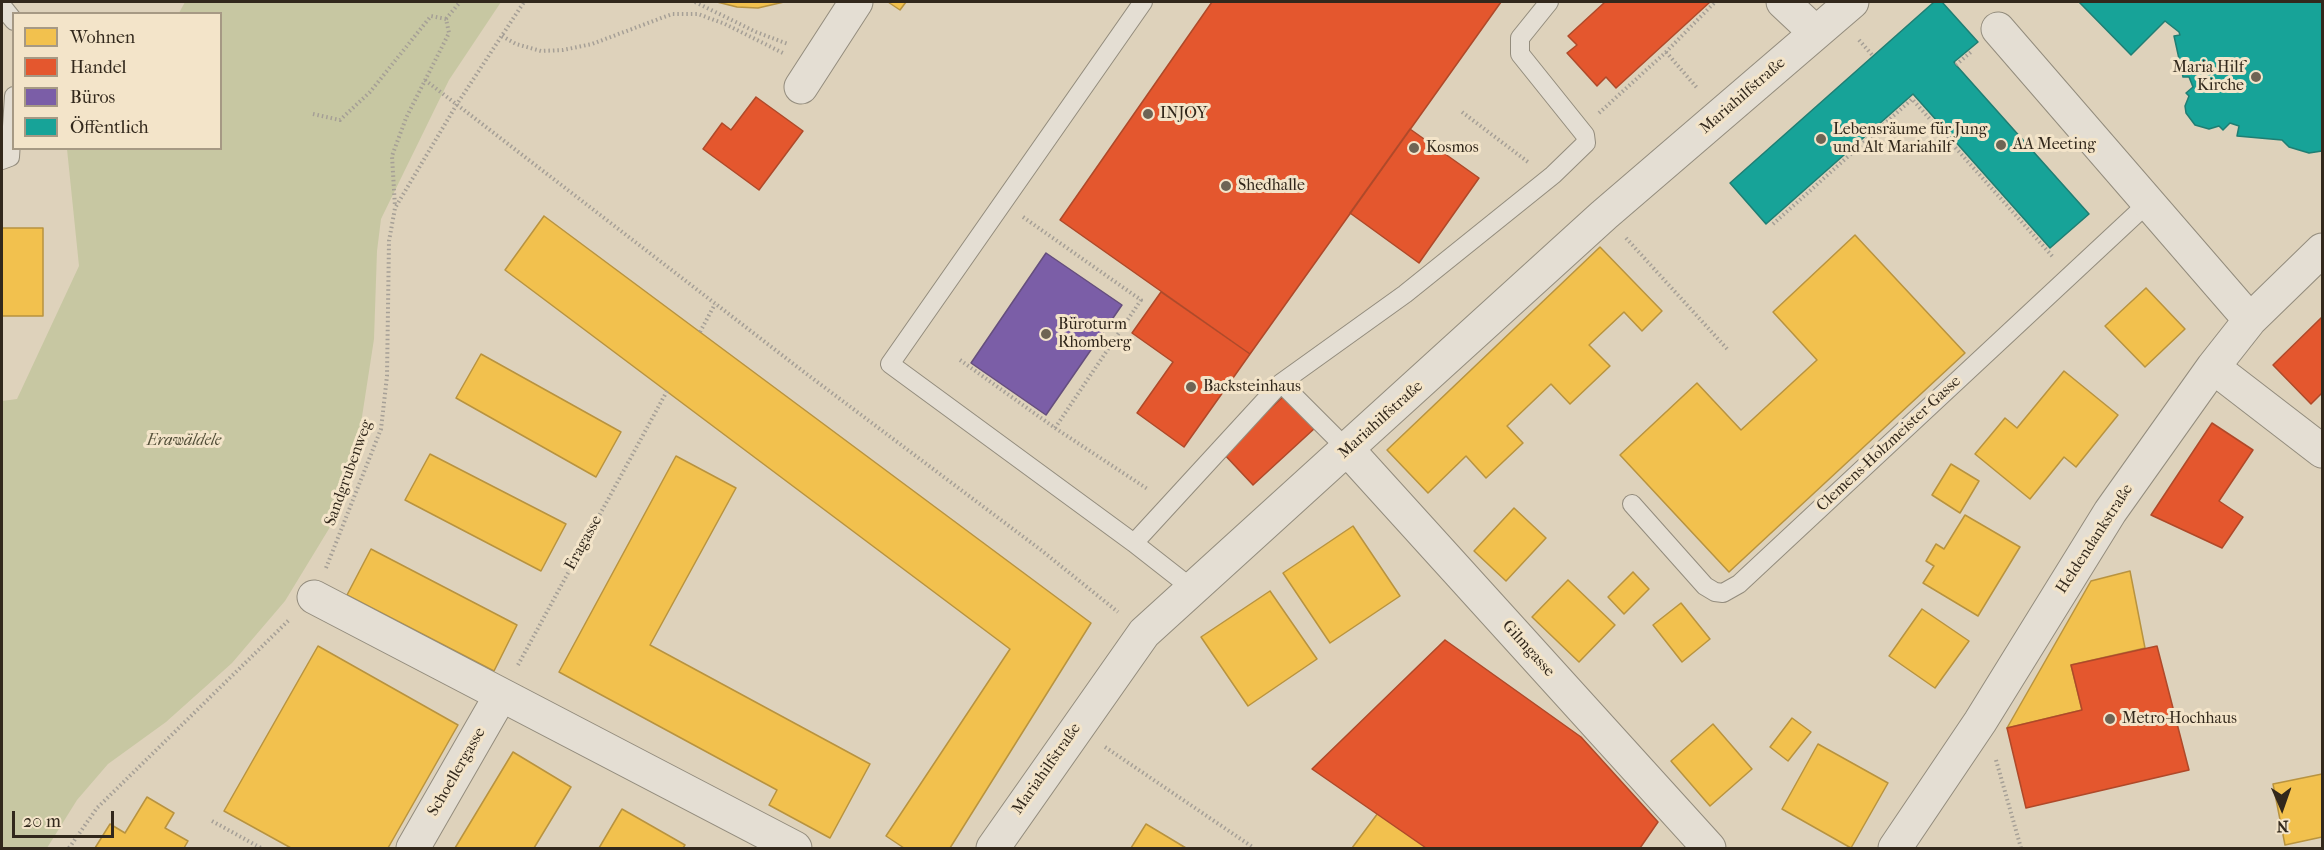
<!DOCTYPE html>
<html>
<head>
<meta charset="utf-8">
<style>
  body { margin:0 }
  #map { position:relative; width:2324px; height:850px; overflow:hidden; background:#ded2bb; font-family:"IM FELL French Canon",serif }
  canvas { display:block }
  .frame { position:absolute; inset:0; border:3px solid #32281c; pointer-events:none }
  .legend { position:absolute; left:12px; top:12px; width:210px; height:138px; box-sizing:border-box; background:#f3e4c9; border:2px solid #a69984; margin:0; padding:8px 10px; list-style:none; font-size:18px; color:#32281c }
  .legend li { display:flex; align-items:center; gap:12px; height:30px }
  .legend b { width:30px; border:2px solid #a69984 }
  .north { position:absolute; left:2252px; top:778px; width:60px; height:60px; -webkit-text-stroke:4px #f3e4c9; paint-order:stroke; rotate:178deg; font-size:16px; font-weight:700; line-height:24px; text-align:center; color:#32281c }
  .north::after { content:''; display:block; margin:auto; width:21px; height:27px; background:#32281c; clip-path:polygon(50% 0,100% 100%,50% 72%,0 100%) }
  .scale { position:absolute; left:12px; top:811px; width:102px; height:27px; box-sizing:border-box; border:3px solid #32281c; border-top:0; padding-left:8px; font-size:18px; line-height:21px; white-space:nowrap; color:#32281c; -webkit-text-stroke:4px #f3e4c9; paint-order:stroke }
</style>
</head>
<body>
<div id="map">
<canvas width="2324" height="850"></canvas>
<div class="frame"></div>
<ul class="legend">
<li><b style="height:16px;background:#f2c14e"></b>Wohnen</li>
<li><b style="height:16px;background:#e4572e"></b>Handel</li>
<li><b style="height:16px;background:#7b5ea7"></b>Büros</li>
<li><b style="height:16px;background:#17a398"></b>Öffentlich</li>
</ul>
<div class="north">N</div>
<div class="scale">20 m</div>
</div>
<script>
const context = document.querySelector('canvas').getContext('2d');
context.lineJoin = 'round';
function paint(path, color) { context.fillStyle = color; context.fill(path, 'evenodd'); }
const poly = rows => new Path2D(rows.map(r => 'M' + r).join(''));
function trace(path, color, width, dash) { context.strokeStyle = color; context.lineWidth = width; context.lineCap = dash ? 'butt' : 'round'; context.setLineDash(dash || []); context.stroke(path); }
function drawText(font, color, halo, rows, align = 'center') {
  context.font = font + ' "IM FELL French Canon",serif'; context.lineWidth = 6; context.setLineDash([]); context.textBaseline = 'middle'; context.strokeStyle = halo; context.fillStyle = color; for (const [text, x, y, turn = 0] of rows) {
    context.save(); context.translate(x, y); context.rotate((+turn || 0) * Math.PI / 180); context.textAlign = isNaN(turn) ? turn : align; if (halo) context.strokeText(text, 0, 0); context.fillText(text, 0, 0); context.restore();
  }
}
paint(poly([
  [185,2,501,2,449,80,381,219,377,251,374,339,357,449,341,509,285,601,232,663,166,722,108,764,77,800,47,848,2,848,2,401,17,399,79,266,67,149,220,148,220,14,179,13]
]), '#c7c7a2');
const homes = poly([
  [717,2,784,2,758,8,737,7,717,2],
  [888,2,906,2,900,10,888,2],
  [544,216,1091,623,950,848,904,848,886,836,1010,649,505,270,544,216],
  [2,228,43,228,43,316,2,316,2,228],
  [1855,235,1965,353,1729,572,1620,455,1697,383,1741,430,1817,360,1773,312,1855,235],
  [1600,247,1662,311,1642,331,1624,312,1589,345,1610,366,1570,404,1551,384,1507,426,1523,443,1486,478,1466,456,1428,493,1387,450,1600,247],
  [2146,288,2185,329,2145,367,2105,326,2146,288],
  [481,354,621,432,596,477,456,398,481,354],
  [2064,371,2118,415,2076,467,2064,457,2030,499,1975,454,2005,418,2017,428,2064,371],
  [430,454,566,524,541,571,405,500,430,454],
  [676,456,736,488,650,645,870,764,830,838,769,805,777,790,559,672,676,456],
  [1951,464,1979,481,1960,513,1932,495,1951,464],
  [1514,508,1546,538,1506,581,1474,551,1514,508],
  [1965,515,2020,547,1978,616,1923,583,1934,566,1926,561,1936,544,1944,549,1965,515],
  [1353,526,1400,596,1330,643,1283,573,1353,526],
  [371,549,517,625,494,671,347,595,371,549],
  [2130,571,2145,648,2071,665,2082,710,2007,728,2091,581,2130,571],
  [1633,572,1649,589,1624,614,1608,597,1633,572],
  [1568,580,1615,625,1579,662,1532,617,1568,580],
  [1270,591,1317,659,1248,706,1201,637,1270,591],
  [1681,603,1710,639,1682,662,1653,625,1681,603],
  [1922,609,1969,641,1935,688,1889,656,1922,609],
  [318,646,458,725,388,848,291,848,224,811,318,646],
  [1792,718,1811,732,1788,761,1770,747,1792,718],
  [1713,724,1752,769,1710,806,1671,761,1713,724],
  [1818,744,1888,783,1851,848,1782,809,1818,744],
  [513,752,571,787,534,848,455,848,513,752],
  [2322,774,2322,837,2285,845,2273,784,2322,774],
  [147,797,174,813,165,828,188,841,184,848,95,848,110,824,125,833,147,797],
  [622,809,685,845,683,848,599,848,622,809],
  [1378,813,1428,848,1352,848,1378,813],
  [1146,824,1186,848,1131,848,1146,824]
]);
paint(homes, '#f2c14e');
trace(homes, '#b8933f', 1.5);
const shops = poly([
  [1212,2,1501,2,1250,354,1060,220,1212,2],
  [1605,2,1710,2,1616,88,1606,77,1597,86,1567,53,1577,45,1568,36,1605,2],
  [756,97,803,131,759,190,703,149,722,123,731,130,756,97],
  [1410,129,1479,178,1419,263,1350,213,1410,129],
  [1161,292,1250,354,1184,447,1137,413,1173,362,1132,333,1161,292],
  [2322,317,2322,393,2311,404,2273,365,2322,317],
  [1284,396,1315,428,1253,485,1222,452,1284,396],
  [2212,423,2253,450,2219,501,2243,517,2222,548,2151,515,2212,423],
  [1445,640,1581,737,1658,822,1640,848,1426,848,1312,769,1445,640],
  [2157,646,2189,770,2026,808,2007,728,2082,710,2071,665,2157,646]
]);
paint(shops, '#e4572e');
trace(shops, '#af4929', 1.5);
const offices = poly([
  [1046,253,1122,305,1046,415,971,363,1046,253]
]);
paint(offices, '#7b5ea7');
trace(offices, '#654e7d', 1.5);
const public = poly([
  [1934,2,1942,2,1978,42,1954,62,1956,65,2089,214,2050,248,1913,94,1766,224,1730,183,1934,2],
  [2079,2,2322,2,2322,151,2309,153,2289,147,2282,140,2237,136,2239,126,2230,123,2223,130,2219,126,2209,129,2195,125,2186,113,2185,106,2189,96,2186,93,2193,87,2189,77,2183,77,2174,36,2180,35,2179,32,2165,21,2131,55,2079,2]
]);
paint(public, '#17a398');
trace(public, '#1f7e73', 1.5);
const lane = poly([
  [2,6,14,21],
  [2,160,10,157,14,96],
  [1281,383,1348,450],
  [1632,504,1705,586,1715,592,1723,593,1739,584,2148,203],
  [1134,543,890,364,1143,2],
  [1194,590,1134,543,1281,383,1405,294,1553,175,1586,143,1585,135,1520,54,1520,38,1549,2]
]);
const street = poly([
  [1783,2,1816,33],
  [1998,29,2250,320],
  [801,87,856,2],
  [2213,367,2322,451],
  [1348,450,1709,848],
  [314,597,795,848],
  [413,848,501,695],
  [993,848,1144,633,1604,215,1852,2],
  [1895,848,1980,722,2110,512,2213,367,2250,320,2322,250]
]);
trace(lane, '#938c7d', 20);
trace(street, '#938c7d', 35);
trace(poly([
  [695,2,756,32,788,44],
  [446,19,460,2],
  [502,36,516,44,541,51,563,50,592,44,672,14,698,14,725,24,783,53],
  [1859,40,1873,56],
  [1666,52,1698,89],
  [1956,65,1972,51],
  [425,80,804,372,1041,550,1118,612],
  [1462,112,1528,162],
  [1599,113,1666,52,1715,2],
  [313,114,340,120,370,92,431,16,446,19,449,33,406,118,392,156,395,207],
  [1023,217,1141,300,1055,428],
  [1773,224,1912,99,2053,257],
  [1626,238,1729,351],
  [700,332,715,304],
  [960,360,1055,428,1149,490],
  [326,568,381,429,387,376,389,241,395,208,457,104,524,2],
  [518,665,667,391],
  [1105,747,1254,848],
  [1996,760,2021,848],
  [212,821,261,848],
  [69,848,97,808,290,619]
]), '#a59f96', 4, [1.5, 3]);
trace(lane, '#e4ded3', 18);
trace(street, '#e4ded3', 33);
for (const [x, y, r, color] of [
  [2256,77,6,"#6e6454"],
  [1148,114,6,"#6e6454"],
  [1821,139,6,"#6e6454"],
  [2001,145,6,"#6e6454"],
  [1414,148,6,"#6e6454"],
  [1226,186,6,"#6e6454"],
  [1046,334,6,"#6e6454"],
  [1191,387,6,"#6e6454"],
  [2110,719,6,"#6e6454"]
]) { const dot = new Path2D(); dot.arc(x, y, r, 0, 2 * Math.PI); context.fillStyle = color; context.fill(dot); trace(dot, '#f3e4c9', 2); }
drawText('16px', '#32281c', '#f3e4c9', [
  ["Maria Hilf",2244,68,"right"],
  ["Kirche",2244,86,"right"],
  ["INJOY",1160,114],
  ["Lebensräume für Jung",1833,130],
  ["und Alt Mariahilf",1833,148],
  ["AA Meeting",2013,145],
  ["Kosmos",1426,148],
  ["Shedhalle",1238,186],
  ["Büroturm",1058,325],
  ["Rhomberg",1058,343],
  ["Backsteinhaus",1203,387],
  ["Metro-Hochhaus",2122,719]
], 'left');
drawText('16px', '#32281c', '#f3e4c9', [
  ["Mariahilfstraße",1743,96,-41],
  ["Mariahilfstraße",1381,420,-42],
  ["Clemens-Holzmeister-Gasse",1889,444,-43],
  ["Sandgrubenweg",349,473,-70],
  ["Heldendankstraße",2095,539,-57],
  ["Eragasse",584,543,-61],
  ["Gilmgasse",1528,649,48],
  ["Mariahilfstraße",1047,769,-55],
  ["Schoellergasse",457,772,-60]
]);
drawText('italic 16px', '#524e38', '#f3e4c9', [
  ["Erawäldele",184,441]
]);
</script>
</body>
</html>
